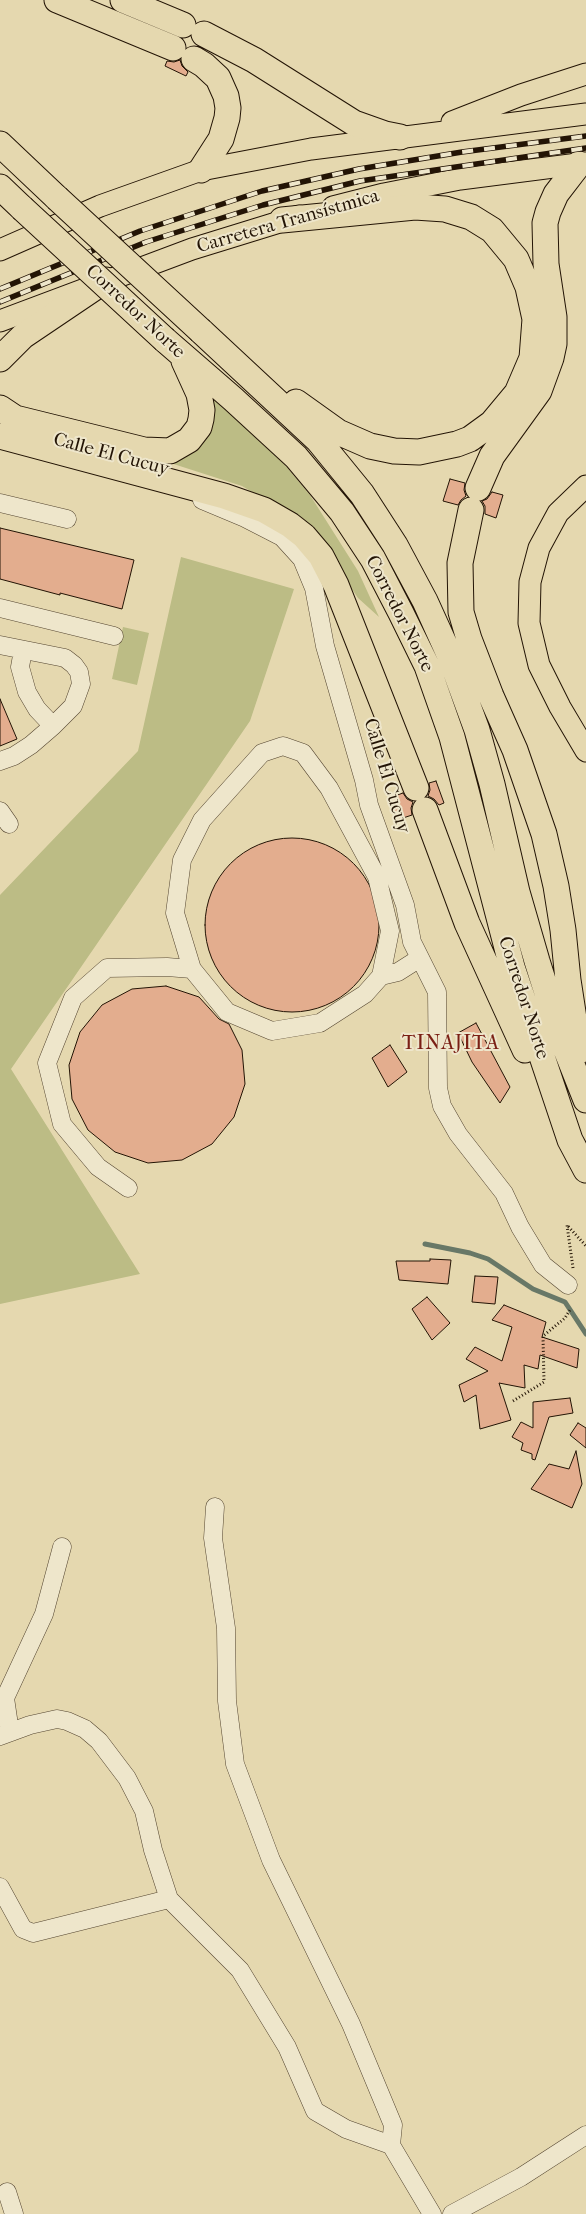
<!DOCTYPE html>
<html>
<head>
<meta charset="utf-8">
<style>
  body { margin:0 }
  canvas { display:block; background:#e5d8af }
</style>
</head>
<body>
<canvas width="586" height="2214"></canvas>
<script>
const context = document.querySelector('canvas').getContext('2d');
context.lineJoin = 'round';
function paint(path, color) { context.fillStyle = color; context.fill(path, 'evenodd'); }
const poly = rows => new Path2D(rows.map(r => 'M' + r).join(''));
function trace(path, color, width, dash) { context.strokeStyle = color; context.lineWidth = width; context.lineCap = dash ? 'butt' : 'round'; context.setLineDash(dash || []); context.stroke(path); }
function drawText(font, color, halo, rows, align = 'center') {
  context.font = font + ' "IM FELL French Canon",serif'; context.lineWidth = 4; context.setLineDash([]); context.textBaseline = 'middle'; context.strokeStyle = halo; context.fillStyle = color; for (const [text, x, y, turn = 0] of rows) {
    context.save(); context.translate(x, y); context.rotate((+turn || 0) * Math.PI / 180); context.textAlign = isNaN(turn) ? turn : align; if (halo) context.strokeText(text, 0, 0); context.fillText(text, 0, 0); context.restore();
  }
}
paint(poly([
  [212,397,285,465,310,495,358,571,379,617,358,598,309,526,242,486,161,460],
  [181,557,294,589,250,721,11,1069,140,1274,0,1304,0,895,138,751],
  [123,627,149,633,137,685,112,679]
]), '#bcbc85');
trace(poly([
  [425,1244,470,1253,488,1259,533,1289,565,1302,586,1334]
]), '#687867', 5);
const building = poly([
  [180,60,182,66,188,72,186,76,165,66,167,61,174,62,180,60],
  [450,479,465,483,464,490,466,496,461,500,458,505,443,501,450,479],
  [492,492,503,495,496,518,485,514,485,506,482,501,487,499,492,492],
  [0,528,134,560,122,609,60,593,60,595,0,579,0,528],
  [0,699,17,739,0,746,0,699],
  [436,781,444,803,439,805,434,799,428,796,430,790,429,783,436,781],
  [403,793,407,799,413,802,411,808,412,815,397,820,389,798,403,793],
  '205 925a87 87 0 1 1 174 0a87 87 0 1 1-174 0Z',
  [166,986,199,997,219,1019,229,1024,242,1050,245,1084,234,1117,212,1144,182,1160,148,1163,115,1152,88,1130,72,1099,69,1065,80,1032,102,1005,132,989,166,986],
  [476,1023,510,1087,500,1103,472,1062,458,1033,476,1023],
  [390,1045,407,1072,388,1087,372,1058,390,1045],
  [430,1259,451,1260,448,1284,399,1280,396,1261,430,1261,430,1259],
  [475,1276,498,1277,495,1304,472,1302,475,1276],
  [427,1297,450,1323,432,1340,412,1309,427,1297],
  [504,1305,546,1322,542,1337,579,1349,577,1368,540,1355,538,1369,524,1365,525,1388,499,1383,511,1420,480,1429,476,1395,464,1402,459,1385,488,1371,466,1359,475,1347,502,1361,512,1327,492,1320,504,1305],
  [570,1398,573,1413,549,1417,535,1460,532,1459,532,1454,521,1450,523,1443,512,1437,521,1422,533,1428,533,1402,570,1398],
  [578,1423,586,1428,586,1448,570,1435,578,1423],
  [576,1451,582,1484,572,1508,531,1489,549,1464,569,1469,576,1451]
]);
paint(building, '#e3ad8e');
trace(building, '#231405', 1);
const minor = poly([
  [202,500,245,518,282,537,302,559,314,588,325,646,364,780,369,805,405,905,412,942,437,992,438,1088,442,1106,458,1134,504,1193,520,1227,543,1265,568,1285],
  [0,503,67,519],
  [0,608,114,636],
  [0,645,65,658,74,665,79,672,81,684,73,706,53,726,31,745,14,756,0,761],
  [23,650,20,667,27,692,37,709,53,726],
  [0,811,9,824],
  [381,976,390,931,377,877,329,788,303,753,283,746,262,753,202,820,182,860,175,913,192,969,227,1012,272,1031,320,1023,365,994,381,976,398,972,420,958],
  [128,1188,98,1167,62,1124,47,1063,73,998,107,968,167,967,192,969],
  [215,1507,213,1538,226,1628,227,1701,235,1764,271,1860,351,2024,393,2125,391,2145,432,2214],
  [10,1732,5,1698,44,1614,62,1547],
  [0,1736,30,1725,57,1719,67,1721,85,1729,99,1741,127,1778,144,1811,153,1850,169,1899,240,1970,287,2047,315,2111,346,2129,391,2145],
  [0,1887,23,1929,33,1933,169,1899],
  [7,2192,14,2214],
  [452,2214,521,2177,586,2135]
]);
const major = poly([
  [452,122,521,95,586,74],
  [333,207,384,194,460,179,586,163],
  [0,250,100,206,201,170,311,149,586,114],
  [0,321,192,249,299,216],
  [586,486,558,513,539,548,530,582,529,623,539,665,560,707,586,751]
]);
const highway = poly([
  [57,0,173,48],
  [123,0,183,25],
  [204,34,254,60,354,123,385,134,400,137],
  [194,59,204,65,218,78,226,96,228,108,227,118,221,139,201,170],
  [0,144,57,198],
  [0,187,22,208],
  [282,220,415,207,445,209,471,217,492,230,516,259,528,287,535,319,532,358,517,393,492,423,470,439,457,444,419,452,394,451,370,446,338,432,296,402],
  [201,331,318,440,362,494,395,545,425,601,449,654,477,730,492,784,517,892,537,961,561,1037,586,1100],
  [165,340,233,399,296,457,342,512,373,559,401,613,427,666,452,737,512,967,570,1140,586,1170],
  [0,359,23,336,106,280],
  [0,408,15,418,144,450,170,451,189,440,199,427,201,419,202,410,199,394,184,361],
  [0,436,224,496,264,510,290,525,304,536,321,556,336,585,416,788],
  [478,488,492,456,539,391,551,358,554,344,554,317,546,264,545,223,548,212,556,194,579,164],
  [471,510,460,563,461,612,469,639,491,696,515,750,544,834,556,886,563,930,568,980,579,1051],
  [425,810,467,923,525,1050]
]);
trace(minor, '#544530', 19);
trace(major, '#231405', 23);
trace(highway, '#231405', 27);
trace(poly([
  [573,1268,567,1225,586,1246],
  [513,1401,544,1382,543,1336,565,1318,570,1310]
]), '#231405', 3, [1, 2.5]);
trace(minor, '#eee6cb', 18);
trace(major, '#e5d8af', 21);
trace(highway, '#e5d8af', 25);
const rail = poly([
  [0,289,140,231,262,191,359,169,462,152,586,136],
  [0,302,146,242,263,205,360,181,586,148]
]);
trace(rail, '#231405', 5.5);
trace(rail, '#eee6cb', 4, [11]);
const highwayBridge = poly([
  [57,198,201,331],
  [22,208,165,340]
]);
trace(highwayBridge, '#231405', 27, []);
trace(highwayBridge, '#e5d8af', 25);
drawText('19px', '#231405', '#eee6cb', [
  ["Carretera Transístmica",288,222,-16],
  ["Corredor Norte",135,312,43],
  ["Calle El Cucuy",111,455,15],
  ["Corredor Norte",399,614,63],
  ["Calle El Cucuy",386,776,73],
  ["Corredor Norte",523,998,72]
]);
context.letterSpacing = '1px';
drawText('20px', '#7a1f14', '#eee6cb', [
  ["TINAJITA",451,1044]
]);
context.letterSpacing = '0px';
</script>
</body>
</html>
